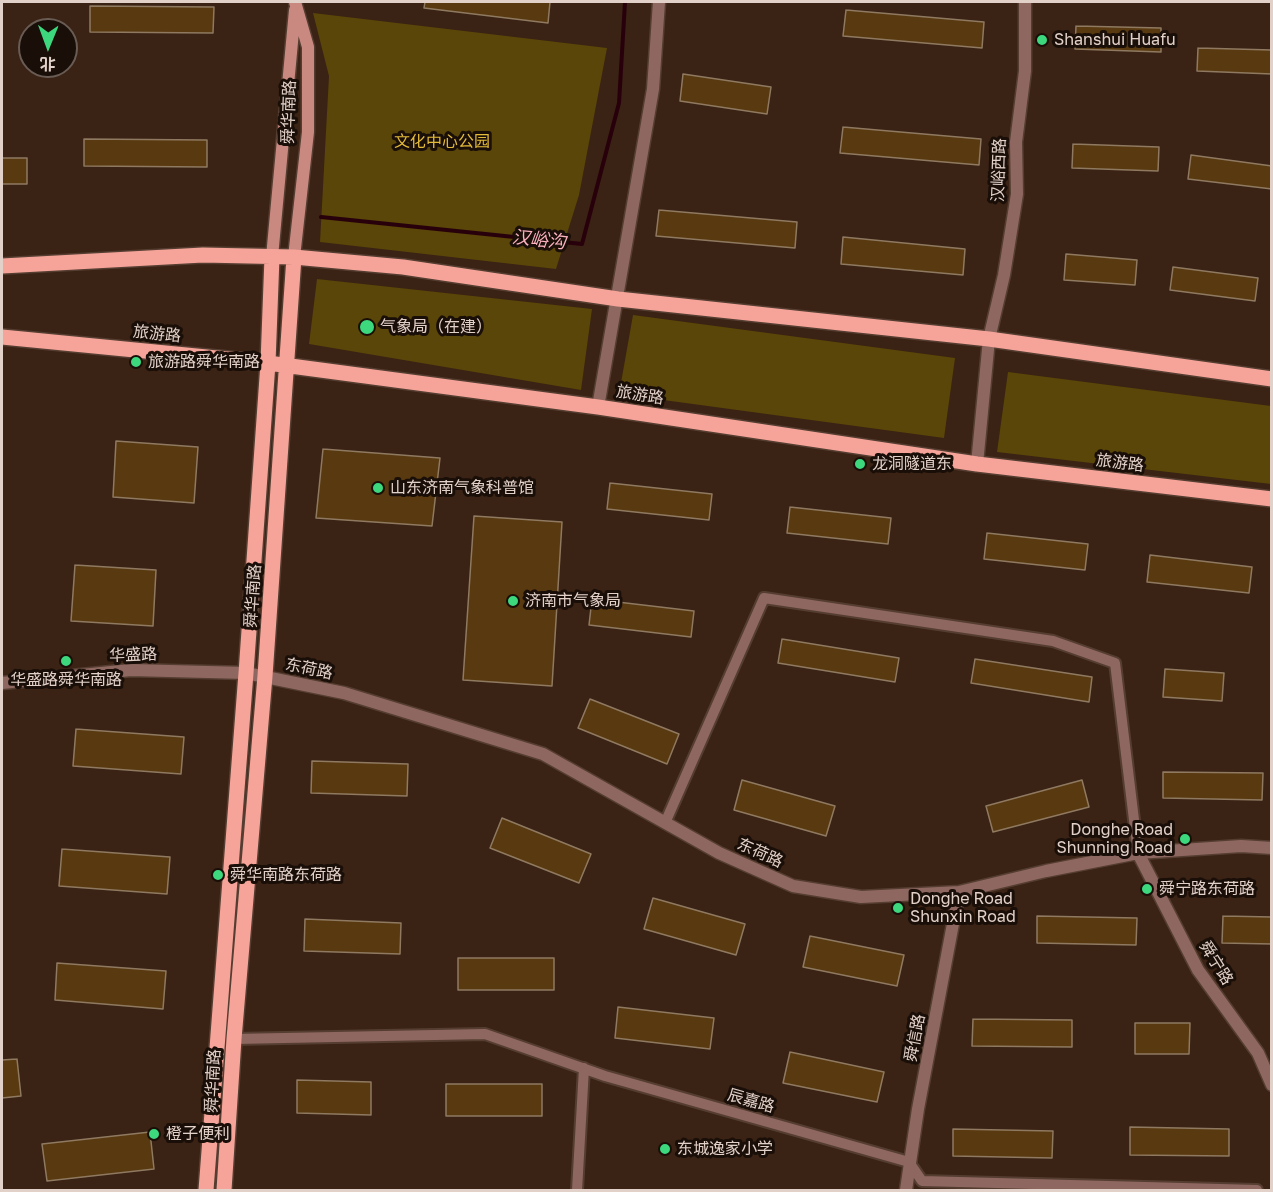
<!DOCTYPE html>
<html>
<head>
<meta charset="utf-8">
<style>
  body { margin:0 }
  #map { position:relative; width:1273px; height:1192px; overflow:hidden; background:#3a2214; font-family:"Golos Text","Noto Sans SC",sans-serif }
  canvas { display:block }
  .frame { position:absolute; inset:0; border:3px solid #e2d1c9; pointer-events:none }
  .north { position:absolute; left:18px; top:18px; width:60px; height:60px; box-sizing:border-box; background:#190e08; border:2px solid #695c55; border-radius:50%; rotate:181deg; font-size:16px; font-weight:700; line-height:24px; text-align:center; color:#e2d1c9 }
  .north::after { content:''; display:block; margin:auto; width:21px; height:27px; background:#3dd77e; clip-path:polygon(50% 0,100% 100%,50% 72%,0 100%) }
</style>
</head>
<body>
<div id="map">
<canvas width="1273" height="1192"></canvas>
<div class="frame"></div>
<div class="north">北</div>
</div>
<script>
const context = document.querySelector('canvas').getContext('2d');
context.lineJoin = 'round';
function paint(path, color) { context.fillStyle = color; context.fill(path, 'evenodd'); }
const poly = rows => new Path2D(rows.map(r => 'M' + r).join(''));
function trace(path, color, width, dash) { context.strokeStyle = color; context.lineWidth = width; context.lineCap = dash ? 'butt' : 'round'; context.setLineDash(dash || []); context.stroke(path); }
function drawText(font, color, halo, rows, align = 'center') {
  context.font = font + ' "Golos Text","Noto Sans SC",sans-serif'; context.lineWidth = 6; context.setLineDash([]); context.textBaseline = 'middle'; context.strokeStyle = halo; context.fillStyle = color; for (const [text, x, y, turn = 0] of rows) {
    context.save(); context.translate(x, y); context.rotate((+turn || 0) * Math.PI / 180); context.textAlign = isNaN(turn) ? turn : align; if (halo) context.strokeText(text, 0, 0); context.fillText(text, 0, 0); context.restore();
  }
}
paint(poly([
  [313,13,607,48,579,195,556,269,320,242,329,76],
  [317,279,592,309,581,390,309,344],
  [633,315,955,358,944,438,619,394],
  [1008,372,1271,406,1271,484,997,452]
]), '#594608');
trace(poly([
  [321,217,582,244,619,103,625,2]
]), '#28000b', 4);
const building = poly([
  [425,2,550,2,548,23,424,8,425,2],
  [90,6,214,7,213,33,90,32,90,6],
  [846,10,984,22,982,48,843,36,846,10],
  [1076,26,1161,28,1161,52,1075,49,1076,26],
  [1198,48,1272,50,1272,74,1197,71,1198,48],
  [683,74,771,87,767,114,680,101,683,74],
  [843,127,981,139,979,165,840,153,843,127],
  [84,139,207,140,207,167,84,166,84,139],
  [1073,144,1159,147,1158,171,1072,168,1073,144],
  [1191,155,1272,166,1272,189,1188,179,1191,155],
  [2,158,27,158,27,184,2,184,2,158],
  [659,210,797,222,795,248,656,236,659,210],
  [843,237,965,249,963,275,841,264,843,237],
  [1066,254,1137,260,1135,285,1064,280,1066,254],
  [1173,267,1258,278,1255,301,1170,290,1173,267],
  [116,441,198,447,194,503,113,497,116,441],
  [323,449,440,458,432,526,316,518,323,449],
  [610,483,712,494,709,520,607,509,610,483],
  [790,507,891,518,888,544,787,533,790,507],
  [474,516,562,522,552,686,463,680,474,516],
  [987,533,1088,544,1085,570,984,559,987,533],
  [1150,555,1252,567,1249,593,1147,582,1150,555],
  [75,565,156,570,153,626,71,621,75,565],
  [592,599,694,611,691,637,589,625,592,599],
  [782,639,899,658,895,682,778,663,782,639],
  [975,659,1092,677,1089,702,971,683,975,659],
  [1165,669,1224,673,1222,701,1163,697,1165,669],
  [590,699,679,734,667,764,578,728,590,699],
  [76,729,184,737,181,774,73,766,76,729],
  [312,761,408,764,407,796,311,793,312,761],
  [1163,772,1263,773,1262,800,1163,798,1163,772],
  [742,780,835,806,826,836,734,810,742,780],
  [1082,780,1089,807,993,832,986,806,1082,780],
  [502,818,591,854,579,883,490,848,502,818],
  [62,849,170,857,167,894,59,886,62,849],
  [653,898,745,924,736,955,644,929,653,898],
  [1037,916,1137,918,1136,945,1037,943,1037,916],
  [1223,916,1272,917,1272,944,1222,943,1223,916],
  [305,919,401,923,400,954,304,951,305,919],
  [810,936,904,955,897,986,803,967,810,936],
  [458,958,554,958,554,990,458,990,458,958],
  [57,963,166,971,163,1009,55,1000,57,963],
  [618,1007,714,1018,710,1049,615,1038,618,1007],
  [973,1019,1072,1020,1072,1047,972,1046,973,1019],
  [1135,1023,1190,1023,1189,1054,1135,1054,1135,1023],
  [790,1052,884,1072,877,1102,783,1083,790,1052],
  [17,1059,21,1096,2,1098,2,1060,17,1059],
  [297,1080,371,1082,371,1115,297,1113,297,1080],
  [446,1084,542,1084,542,1116,446,1116,446,1084],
  [1130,1127,1229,1129,1229,1156,1130,1155,1130,1127],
  [953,1129,1053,1131,1052,1158,953,1156,953,1129],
  [150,1132,154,1169,47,1181,42,1144,150,1132]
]);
paint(building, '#583910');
trace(building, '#8f7a61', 1.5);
const minor = poly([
  [665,823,764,598,1053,641,1115,663,1138,853],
  [234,1039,485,1034,605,1076,909,1162,922,1181,1257,1190],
  [577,1190,584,1068]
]);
const tertiary = poly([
  [598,407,653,89,659,2],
  [977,464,989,339,1004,275,1017,194,1016,142,1025,71,1025,2],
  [2,683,131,670,246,673,344,693,543,754,719,853,793,886,861,897,959,892,1046,871,1138,853,1241,846,1272,848],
  [1138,853,1198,970,1258,1053,1272,1085],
  [906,1190,918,1109,959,892]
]);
const secondary = poly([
  [272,257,295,10],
  [294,257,308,132,308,47,295,2]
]);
const primary = poly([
  [2,266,203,255,294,257,403,267,618,299,989,339,1272,379],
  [2,337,268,363,598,407,977,464,1272,499],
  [206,1190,246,673,268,363,272,257],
  [224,1190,234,1039,265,676,294,257]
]);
trace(minor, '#553e31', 14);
trace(tertiary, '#553e31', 15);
trace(secondary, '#553e31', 15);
trace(primary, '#553e31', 18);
trace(minor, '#8f6761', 10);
trace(tertiary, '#8f6761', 12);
trace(secondary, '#c98981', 12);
trace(primary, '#f6a499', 15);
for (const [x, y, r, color] of [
  [1042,40,6,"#3dd77e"],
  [367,327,8,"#3dd77e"],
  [136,362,6,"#3dd77e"],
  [860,464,6,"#3dd77e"],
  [378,488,6,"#3dd77e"],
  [513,601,6,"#3dd77e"],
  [66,661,6,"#3dd77e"],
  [1185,839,6,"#3dd77e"],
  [218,875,6,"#3dd77e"],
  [1147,889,6,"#3dd77e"],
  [898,908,6,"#3dd77e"],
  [154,1134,6,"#3dd77e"],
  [665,1149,6,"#3dd77e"]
]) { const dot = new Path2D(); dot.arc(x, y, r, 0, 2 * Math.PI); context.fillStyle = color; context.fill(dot); trace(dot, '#190e08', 2); }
drawText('16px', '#e2d1c9', '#190e08', [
  ["Shanshui Huafu",1054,40],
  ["气象局（在建）",380,327],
  ["旅游路舜华南路",148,362],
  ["龙洞隧道东",872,464],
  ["山东济南气象科普馆",390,488],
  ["济南市气象局",525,601],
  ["华盛路舜华南路",66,680,"center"],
  ["Donghe Road",1173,830,"right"],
  ["Shunning Road",1173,848,"right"],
  ["舜华南路东荷路",230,875],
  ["舜宁路东荷路",1159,889],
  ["Donghe Road",910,899],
  ["Shunxin Road",910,917],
  ["橙子便利",166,1134],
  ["东城逸家小学",677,1149]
], 'left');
drawText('16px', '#e2d1c9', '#190e08', [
  ["舜华南路",289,112,-88],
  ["汉峪西路",999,170,-88],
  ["旅游路",157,334,6],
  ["旅游路",640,395,9],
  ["旅游路",1120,463,7],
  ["舜华南路",253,596,-86],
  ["华盛路",133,655,-2],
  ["东荷路",309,669,12],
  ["东荷路",760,853,24],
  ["舜宁路",1216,963,58],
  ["舜信路",915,1038,-79],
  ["舜华南路",213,1081,-87],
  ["辰嘉路",751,1101,16]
]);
drawText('16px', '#e4bb39', '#190e08', [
  ["文化中心公园",442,142]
]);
drawText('italic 18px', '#fcb2bf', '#190e08', [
  ["汉峪沟",539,240,6]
]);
</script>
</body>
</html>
